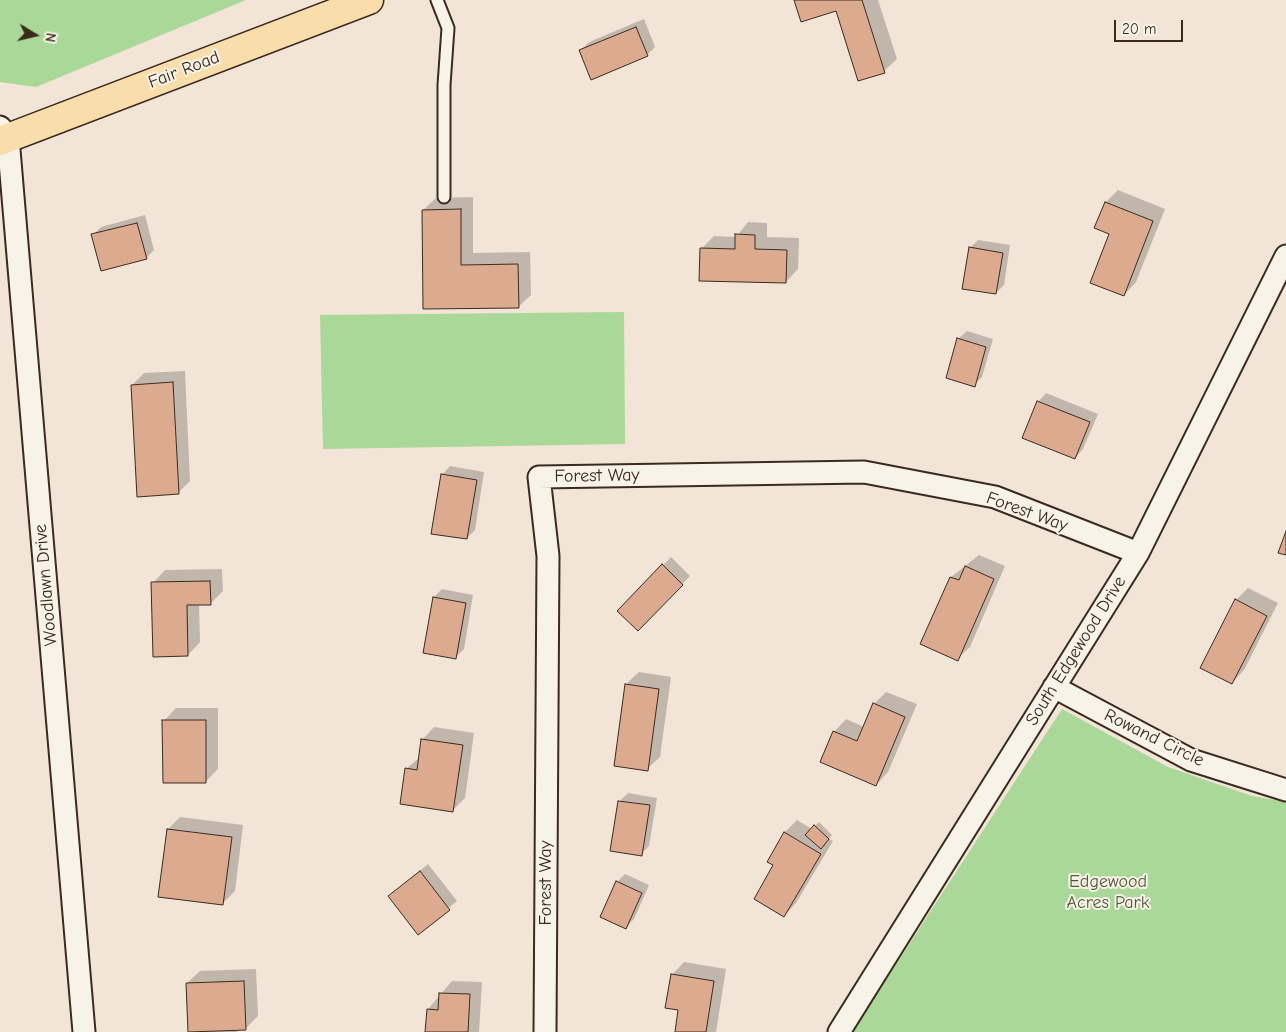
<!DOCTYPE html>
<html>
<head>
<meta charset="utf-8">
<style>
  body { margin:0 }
  #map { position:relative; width:1286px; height:1032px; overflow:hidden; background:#f2e4d6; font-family:"Comic Neue",sans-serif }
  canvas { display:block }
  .north { position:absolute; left:10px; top:10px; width:50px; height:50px; -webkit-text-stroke:4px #f7f3e8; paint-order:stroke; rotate:99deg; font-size:14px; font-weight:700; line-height:20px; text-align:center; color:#3b2a1e }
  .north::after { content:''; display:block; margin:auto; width:18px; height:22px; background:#3b2a1e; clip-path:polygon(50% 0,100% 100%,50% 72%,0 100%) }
  .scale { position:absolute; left:1114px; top:20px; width:69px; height:22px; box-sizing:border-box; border:2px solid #3b2a1e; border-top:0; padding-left:6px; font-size:15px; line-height:18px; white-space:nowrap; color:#3b2a1e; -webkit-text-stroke:4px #f7f3e8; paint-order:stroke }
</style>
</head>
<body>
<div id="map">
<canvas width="1286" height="1032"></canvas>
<div class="north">N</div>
<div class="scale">20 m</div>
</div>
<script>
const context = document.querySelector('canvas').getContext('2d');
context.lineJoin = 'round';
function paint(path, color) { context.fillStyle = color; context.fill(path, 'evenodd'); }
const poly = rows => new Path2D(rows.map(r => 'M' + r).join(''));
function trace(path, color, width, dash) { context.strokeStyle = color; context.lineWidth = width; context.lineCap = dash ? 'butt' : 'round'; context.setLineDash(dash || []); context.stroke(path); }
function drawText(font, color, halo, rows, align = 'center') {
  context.font = font + ' "Comic Neue",sans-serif'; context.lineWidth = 4; context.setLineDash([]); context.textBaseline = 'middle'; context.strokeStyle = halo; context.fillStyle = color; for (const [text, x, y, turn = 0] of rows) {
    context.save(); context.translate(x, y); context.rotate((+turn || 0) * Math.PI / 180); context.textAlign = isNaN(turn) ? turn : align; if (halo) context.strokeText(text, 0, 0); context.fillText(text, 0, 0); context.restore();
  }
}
paint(poly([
  [0,0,246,0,36,87,0,82],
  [624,312,625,444,323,449,320,315],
  [1062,709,1168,767,1252,796,1286,802,1286,1032,852,1032]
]), '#a9d898');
paint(poly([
  [795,0,878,0,897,59,884,71,836,10],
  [644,19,655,47,647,55,581,50,589,42],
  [1118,190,1165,209,1136,282,1124,295,1111,234,1096,228,1106,202],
  [473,197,473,253,530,252,531,295,518,307,424,308,423,210,436,198],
  [145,215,154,250,146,258,93,235,101,227],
  [748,222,767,223,767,237,799,238,798,269,786,282,701,249,714,236,736,237],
  [978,240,1010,245,1004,285,996,293,970,248],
  [967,331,993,339,982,377,974,385,958,339],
  [185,371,190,481,178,493,132,385,144,373],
  [1046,393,1098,414,1083,449,1075,458,1038,402],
  [450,466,484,472,475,530,467,538,442,475],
  [979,555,1005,566,970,647,957,659,922,644,951,577],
  [671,557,690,576,638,630,618,611],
  [222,569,223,591,210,604,199,604,200,642,188,655,153,583,165,570],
  [1248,588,1278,603,1244,670,1232,683,1236,600],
  [442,589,473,595,464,649,456,657,434,597],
  [639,672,671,677,660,757,647,769,626,684],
  [886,692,917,704,888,772,876,785,834,732,846,719,864,727,874,704],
  [176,708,218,708,218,769,205,782,164,721],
  [434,727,474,733,465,798,453,810,406,769,420,757,422,740],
  [628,793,657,798,649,846,641,854,612,850,620,801],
  [180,817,243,825,235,891,222,904,168,829],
  [797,820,812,829,819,822,832,835,829,839,833,841,796,903,784,916,774,865,768,861,785,832],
  [428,864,457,901,418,933,389,896],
  [625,874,649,885,634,919,626,927,617,882],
  [684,962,726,969,716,1032,676,1032,680,1009,672,975],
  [256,969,258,1016,245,1029,237,1029,237,1032,189,1032,187,983,200,971],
  [452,981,482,982,479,1032,427,1032,428,1009]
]), '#0003');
const building = poly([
  [794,0,862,0,885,73,858,81,836,11,801,22,794,0],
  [636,27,648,56,591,80,579,50,636,27],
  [1105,202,1153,221,1124,296,1090,283,1109,234,1094,228,1105,202],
  [461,209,461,265,518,264,519,308,423,309,422,210,461,209],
  [137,223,147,259,101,271,91,234,137,223],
  [735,234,755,235,755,249,787,250,786,283,699,281,700,248,735,249,735,234],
  [969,247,1003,253,996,294,962,289,969,247],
  [957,338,986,347,975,387,946,378,957,338],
  [173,382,179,494,137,497,131,385,173,382],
  [1037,401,1090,422,1075,459,1022,438,1037,401],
  [441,474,477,480,467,539,431,534,441,474],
  [1286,531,1286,555,1278,553,1286,531],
  [662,564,683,585,638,631,617,611,662,564],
  [965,566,994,579,958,661,920,644,950,577,959,580,965,566],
  [210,581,211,605,187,605,188,656,153,657,151,582,210,581],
  [433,597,466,603,456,659,423,653,433,597],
  [1235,599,1267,616,1232,684,1200,668,1235,599],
  [625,684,659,689,648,771,614,766,625,684],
  [873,703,905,717,876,786,820,762,833,731,857,741,873,703],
  [162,720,206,720,206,783,163,783,162,720],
  [421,739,463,745,453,812,400,804,405,768,417,770,421,739],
  [618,801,650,805,642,856,610,851,618,801],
  [814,825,829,839,821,849,805,835,814,825],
  [167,829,232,837,223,905,158,897,167,829],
  [784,832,821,854,784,917,754,899,773,865,767,862,784,832],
  [420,871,450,910,418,935,388,896,420,871],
  [616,881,642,893,626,929,600,917,616,881],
  [671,974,714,981,706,1032,675,1032,678,1010,665,1008,671,974],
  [244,981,246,1030,188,1032,186,983,244,981],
  [439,993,470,994,468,1032,425,1032,427,1009,438,1010,439,993]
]);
paint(building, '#dcaa8f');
trace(building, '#3b2a1e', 1);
const service = poly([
  [437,0,448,28,444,85,444,197]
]);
const minor = poly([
  [0,127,8,138,84,1032],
  [1054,687,1191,760,1286,790],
  [545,1032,548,556,539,477,864,472,995,497,1138,553],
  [839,1032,1138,553,1286,256]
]);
const primary = poly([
  [0,141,369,0]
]);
trace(service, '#3b2a1e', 15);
trace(minor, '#3b2a1e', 25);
trace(primary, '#3b2a1e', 31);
trace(service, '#f7f3e8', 11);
trace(minor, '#f7f3e8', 21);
trace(primary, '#f9deab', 28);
drawText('18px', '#3b2a1e', '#f7f3e8', [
  ["Fair Road",184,70,-21],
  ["Forest Way",597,476,-1],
  ["Forest Way",1027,512,20],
  ["Woodlawn Drive",46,585,-95],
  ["South Edgewood Drive",1076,651,-58],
  ["Rowand Circle",1154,738,26],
  ["Forest Way",546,883,-90]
]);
drawText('18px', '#56563c', '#f7f3e8', [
  ["Edgewood",1108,882],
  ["Acres Park",1108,903]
]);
</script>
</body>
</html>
